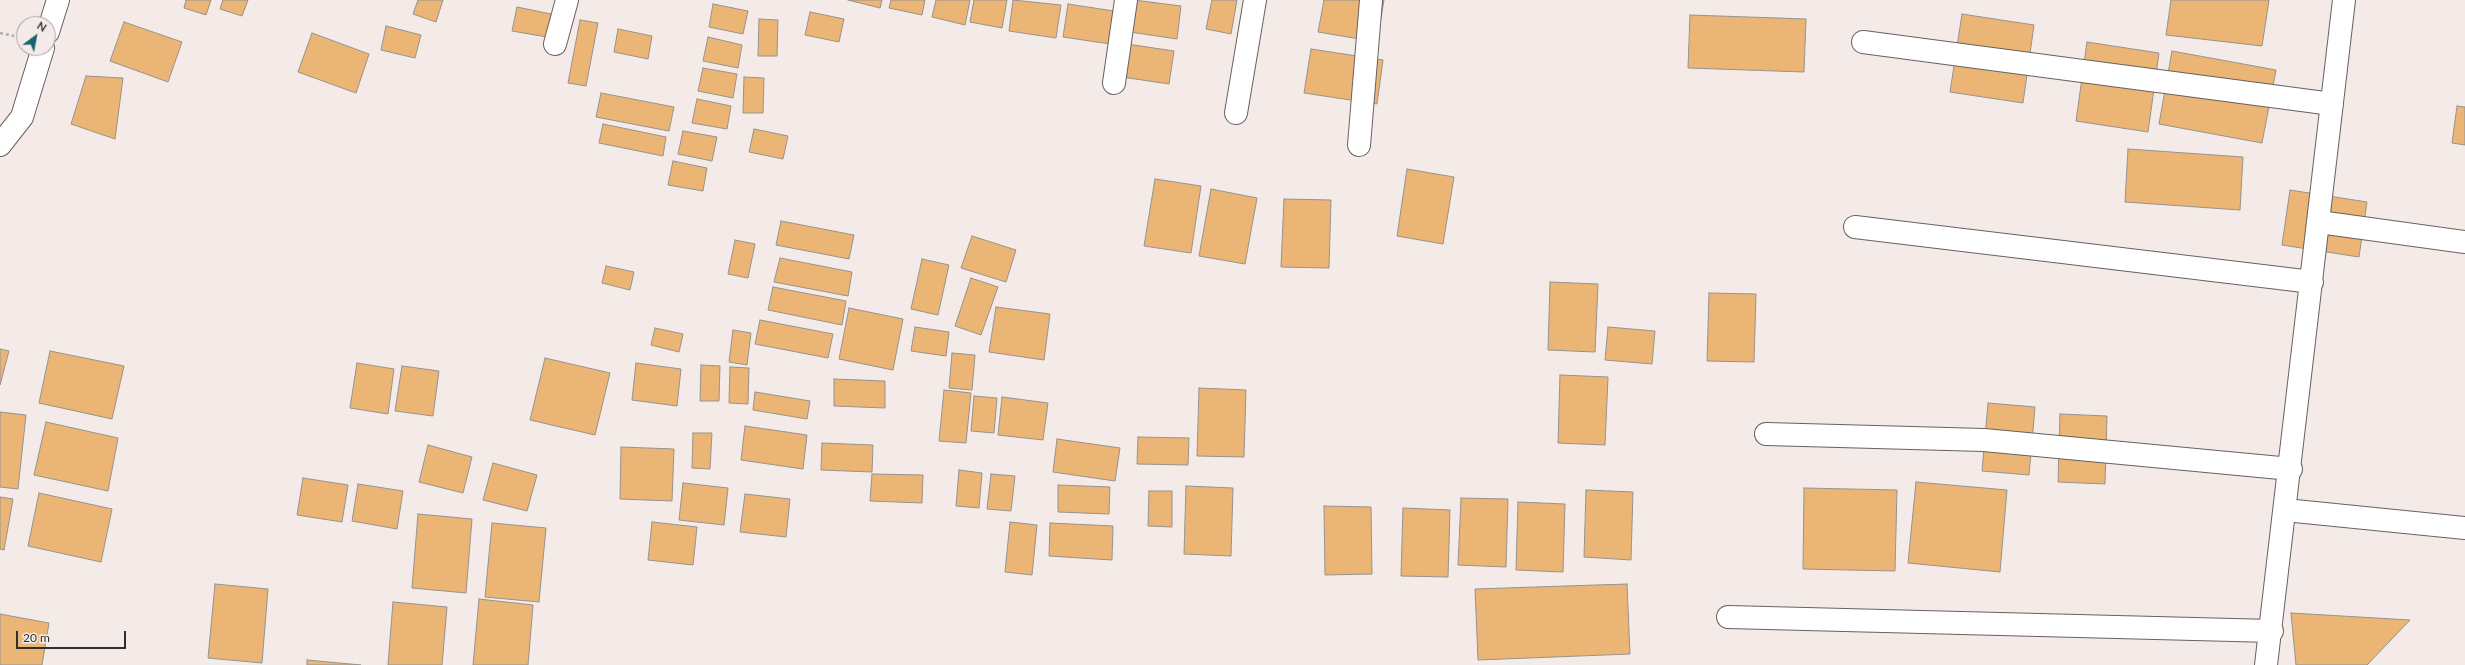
<!DOCTYPE html>
<html>
<head>
<meta charset="utf-8">
<style>
  body { margin:0 }
  #map { position:relative; width:2465px; height:665px; overflow:hidden; background:#f4ebe8; font-family:Lato,sans-serif }
  canvas { display:block }
  .north { position:absolute; left:16px; top:16px; width:40px; height:40px; box-sizing:border-box; background:#f4ebe8; border:1px solid #a69f9e; border-radius:50%; rotate:32deg; font-size:11px; font-weight:700; line-height:16px; text-align:center; color:#322e2e }
  .north::after { content:''; display:block; margin:auto; width:14px; height:18px; background:#18646e; clip-path:polygon(50% 0,100% 100%,50% 72%,0 100%) }
  .scale { position:absolute; left:16px; top:631px; width:110px; height:18px; box-sizing:border-box; border:2px solid #322e2e; border-top:0; padding-left:5px; font-size:12px; line-height:14px; white-space:nowrap; color:#322e2e; -webkit-text-stroke:3px #f4ebe8; paint-order:stroke }
</style>
</head>
<body>
<div id="map">
<canvas width="2465" height="665"></canvas>
<div class="north">N</div>
<div class="scale">20 m</div>
</div>
<script>
const context = document.querySelector('canvas').getContext('2d');
context.lineJoin = 'round';
function paint(path, color) { context.fillStyle = color; context.fill(path, 'evenodd'); }
const poly = rows => new Path2D(rows.map(r => 'M' + r).join(''));
function trace(path, color, width, dash) { context.strokeStyle = color; context.lineWidth = width; context.lineCap = dash ? 'butt' : 'round'; context.setLineDash(dash || []); context.stroke(path); }
const building = poly([
  [186,0,211,0,206,15,184,8,186,0],
  [223,0,248,0,242,16,220,9,223,0],
  [418,0,443,0,436,22,413,14,418,0],
  [848,0,882,0,880,8,848,0],
  [891,0,925,0,922,15,889,8,891,0],
  [936,0,970,0,965,25,932,17,936,0],
  [974,0,1007,0,1002,28,970,22,974,0],
  [1013,0,1061,5,1056,38,1009,31,1013,0],
  [1134,0,1181,6,1177,39,1130,32,1134,0],
  [1212,0,1237,0,1231,34,1206,29,1212,0],
  [1324,0,1384,0,1377,42,1318,32,1324,0],
  [2171,0,2269,0,2262,46,2166,35,2171,0],
  [713,4,748,11,743,34,709,27,713,4],
  [1068,4,1114,11,1110,44,1063,37,1068,4],
  [517,7,551,14,547,37,512,31,517,7],
  [810,12,844,19,839,42,805,35,810,12],
  [1962,14,2034,25,2023,103,1950,92,1962,14],
  [1690,15,1806,19,1804,72,1688,68,1690,15],
  [759,19,778,20,777,56,758,56,759,19],
  [580,20,598,23,586,86,568,83,580,20],
  [124,22,182,42,168,82,110,61,124,22],
  [386,26,421,35,415,58,381,50,386,26],
  [618,29,652,36,648,59,614,52,618,29],
  [312,33,369,54,356,93,298,72,312,33],
  [708,37,742,45,738,68,703,61,708,37],
  [2087,42,2159,53,2148,132,2076,121,2087,42],
  [1127,44,1174,51,1169,84,1122,77,1127,44],
  [1311,49,1383,60,1377,104,1304,93,1311,49],
  [2172,51,2276,70,2262,143,2159,124,2172,51],
  [703,68,737,74,733,98,698,91,703,68],
  [86,76,123,78,115,139,71,124,86,76],
  [744,77,764,78,763,113,743,113,744,77],
  [601,93,674,107,669,131,596,117,601,93],
  [697,99,731,106,727,129,692,123,697,99],
  [2457,106,2465,107,2465,145,2452,143,2457,106],
  [603,124,666,137,663,156,599,143,603,124],
  [754,129,788,136,783,159,749,152,754,129],
  [683,131,717,137,712,161,678,154,683,131],
  [2128,149,2243,157,2240,210,2125,202,2128,149],
  [673,161,707,168,703,191,668,185,673,161],
  [1407,169,1454,177,1443,244,1397,236,1407,169],
  [1155,179,1201,186,1191,253,1144,246,1155,179],
  [1211,189,1257,198,1245,264,1199,256,1211,189],
  [2290,190,2367,202,2359,257,2282,245,2290,190],
  [1284,199,1331,200,1329,268,1281,267,1284,199],
  [781,221,854,235,849,259,776,245,781,221],
  [972,236,1016,250,1006,282,961,268,972,236],
  [735,240,755,244,748,278,728,274,735,240],
  [780,258,852,272,848,296,774,282,780,258],
  [922,259,949,265,938,315,911,309,922,259],
  [606,266,634,272,630,290,602,283,606,266],
  [971,278,998,287,981,335,955,326,971,278],
  [1550,282,1598,284,1595,352,1548,350,1550,282],
  [773,287,846,301,842,325,768,310,773,287],
  [1709,293,1756,294,1754,362,1707,361,1709,293],
  [996,307,1050,314,1044,360,989,352,996,307],
  [849,308,903,319,893,370,839,359,849,308],
  [760,320,833,334,828,358,755,344,760,320],
  [915,327,949,332,946,356,911,351,915,327],
  [1608,327,1655,331,1652,364,1605,360,1608,327],
  [655,328,683,334,679,352,651,345,655,328],
  [733,330,751,333,747,365,729,362,733,330],
  [0,349,9,351,0,385,0,349],
  [50,351,124,366,112,419,39,403,50,351],
  [952,353,975,355,972,390,949,388,952,353],
  [545,358,610,373,595,435,530,420,545,358],
  [357,363,394,369,388,414,350,408,357,363],
  [636,363,681,369,677,406,632,400,636,363],
  [701,365,720,366,719,401,700,401,701,365],
  [402,366,439,371,433,416,395,411,402,366],
  [730,367,749,368,748,404,729,403,730,367],
  [1560,375,1608,377,1605,445,1558,443,1560,375],
  [834,379,885,381,885,408,834,406,834,379],
  [1199,388,1246,390,1244,457,1197,456,1199,388],
  [944,390,971,393,966,443,939,441,944,390],
  [755,392,810,401,807,419,753,410,755,392],
  [974,396,997,398,994,433,971,431,974,396],
  [1002,397,1048,403,1043,440,998,435,1002,397],
  [1988,403,2035,407,2029,475,1982,471,1988,403],
  [0,412,26,415,18,489,0,487,0,412],
  [2060,414,2107,416,2105,484,2058,482,2060,414],
  [46,422,118,438,108,491,34,475,46,422],
  [745,426,807,435,803,469,741,460,745,426],
  [693,433,712,433,710,469,692,468,693,433],
  [1138,437,1189,438,1188,465,1137,464,1138,437],
  [1057,439,1120,448,1115,481,1053,472,1057,439],
  [822,443,873,445,872,472,821,470,822,443],
  [428,445,472,457,463,493,419,482,428,445],
  [621,447,674,449,672,501,620,499,621,447],
  [493,463,537,475,527,511,483,500,493,463],
  [959,470,982,473,979,508,956,506,959,470],
  [872,474,923,475,922,503,870,501,872,474],
  [991,474,1015,476,1011,511,987,509,991,474],
  [303,478,348,485,342,522,297,515,303,478],
  [1916,482,2007,490,2000,572,1908,563,1916,482],
  [683,483,728,488,724,525,679,520,683,483],
  [358,484,403,491,397,529,352,521,358,484],
  [1058,485,1110,487,1109,514,1058,512,1058,485],
  [1186,486,1233,488,1231,556,1184,554,1186,486],
  [1804,488,1897,490,1895,571,1803,569,1804,488],
  [1586,490,1633,492,1631,560,1584,557,1586,490],
  [1149,491,1172,491,1172,527,1148,526,1149,491],
  [39,493,112,509,101,562,28,546,39,493],
  [745,494,790,499,786,537,740,532,745,494],
  [0,497,13,499,4,550,0,549,0,497],
  [1461,498,1508,499,1506,567,1458,565,1461,498],
  [1518,502,1565,504,1563,572,1516,570,1518,502],
  [1324,506,1371,507,1372,574,1325,575,1324,506],
  [1403,508,1450,510,1448,577,1401,576,1403,508],
  [418,514,472,519,466,593,412,588,418,514],
  [652,522,697,527,693,565,648,560,652,522],
  [1010,522,1037,525,1032,575,1005,572,1010,522],
  [492,523,546,528,539,602,485,597,492,523],
  [1050,523,1113,526,1112,560,1049,556,1050,523],
  [215,584,268,589,262,663,208,658,215,584],
  [1627,584,1630,654,1478,660,1475,589,1627,584],
  [479,599,533,605,528,665,473,665,479,599],
  [393,602,447,607,442,665,388,665,393,602],
  [2291,613,2410,620,2367,665,2296,665,2291,613],
  [0,614,49,623,42,665,0,665,0,614],
  [307,660,361,665,307,665,307,660]
]);
paint(building, '#ebb576');
trace(building, '#97928c', 1);
const street = poly([
  [48,32,58,0],
  [1863,42,2332,104],
  [555,44,567,0],
  [1114,83,1126,0],
  [1236,113,1255,0],
  [0,145,22,117,43,48],
  [1359,145,1371,0],
  [2319,222,2465,242],
  [1855,227,2312,282],
  [1766,434,1984,440,2291,469],
  [2285,510,2465,528],
  [1728,617,2272,631],
  [2266,665,2344,0]
]);
trace(street, '#68615f', 24);
trace(poly([
  [0,33,14,36]
]), '#b1a9a7', 2.5, [3, 3]);
trace(street, '#fff', 22);
</script>
</body>
</html>
